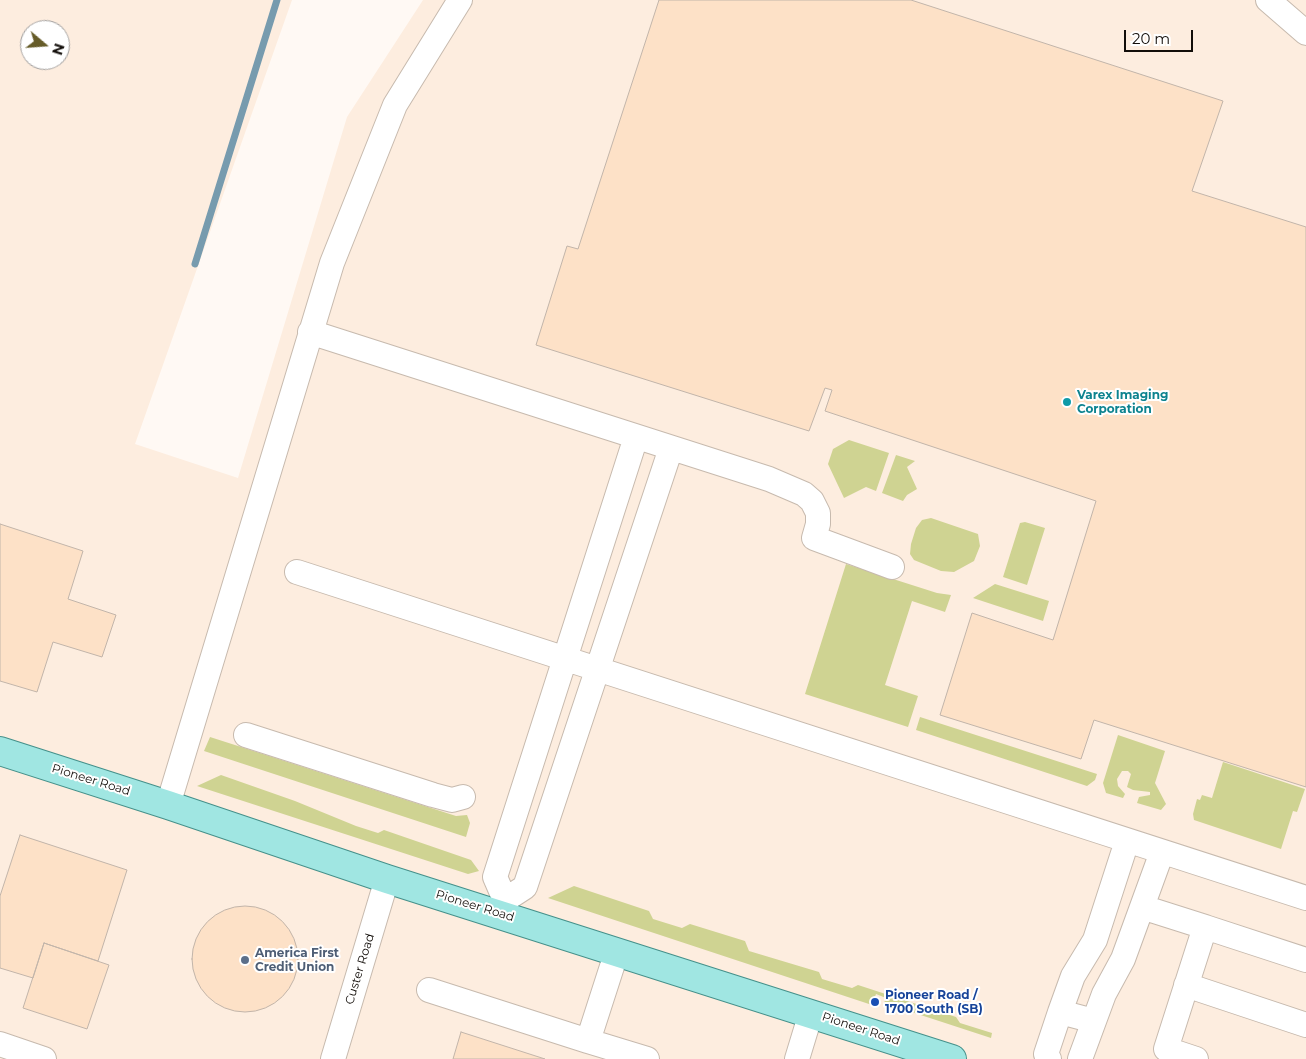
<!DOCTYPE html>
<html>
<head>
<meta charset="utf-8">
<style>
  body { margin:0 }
  #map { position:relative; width:1306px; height:1059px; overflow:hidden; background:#fff9f4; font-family:Montserrat,sans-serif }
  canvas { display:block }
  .north { position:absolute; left:20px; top:20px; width:50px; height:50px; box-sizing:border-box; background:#fff; border:1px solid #a09e9d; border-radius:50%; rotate:108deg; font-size:14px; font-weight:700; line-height:20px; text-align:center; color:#120d09 }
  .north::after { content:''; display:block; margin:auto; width:18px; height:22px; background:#665c29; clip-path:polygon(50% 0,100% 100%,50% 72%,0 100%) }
  .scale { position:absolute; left:1124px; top:30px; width:69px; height:22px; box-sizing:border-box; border:2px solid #120d09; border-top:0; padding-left:6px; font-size:15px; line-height:18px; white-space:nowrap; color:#120d09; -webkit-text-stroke:4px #fff; paint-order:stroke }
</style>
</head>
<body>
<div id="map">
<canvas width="1306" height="1059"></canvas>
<div class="north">N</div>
<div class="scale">20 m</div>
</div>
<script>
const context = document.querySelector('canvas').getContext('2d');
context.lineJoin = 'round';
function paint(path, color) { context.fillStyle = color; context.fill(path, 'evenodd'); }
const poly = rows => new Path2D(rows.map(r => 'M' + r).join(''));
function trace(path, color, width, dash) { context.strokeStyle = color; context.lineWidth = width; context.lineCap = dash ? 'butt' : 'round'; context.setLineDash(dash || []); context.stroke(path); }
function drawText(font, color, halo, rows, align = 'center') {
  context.font = font + ' Montserrat,sans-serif'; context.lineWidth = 4; context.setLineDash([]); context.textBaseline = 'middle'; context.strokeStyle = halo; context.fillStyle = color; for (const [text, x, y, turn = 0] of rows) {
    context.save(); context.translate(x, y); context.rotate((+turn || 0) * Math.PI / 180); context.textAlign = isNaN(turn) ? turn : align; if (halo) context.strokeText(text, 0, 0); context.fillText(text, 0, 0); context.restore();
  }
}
paint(poly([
  [0,0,292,0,135,444,238,478,347,117,423,0,1306,0,1306,1059,0,1059],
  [30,30,60,30,60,60,30,60]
]), '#fdeddf');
paint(poly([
  [849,440,889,453,876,491,866,487,844,498,828,464,833,449],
  [896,455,915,461,907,467,917,489,907,495,903,501,882,493],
  [931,518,978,534,980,546,974,561,954,572,941,571,914,560,910,554,911,544,916,528,922,520],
  [1025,522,1045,528,1027,585,1003,577,1020,523],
  [846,564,937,593,951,595,945,612,912,601,885,685,918,696,908,727,805,694],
  [995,584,1049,601,1043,621,973,598],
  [920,717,1097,774,1095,780,1087,786,916,730],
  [1118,735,1165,751,1155,783,1166,804,1161,810,1137,803,1139,797,1150,795,1150,792,1133,790,1127,787,1131,774,1128,771,1122,771,1117,779,1118,786,1125,794,1123,798,1106,793,1103,783],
  [210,737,456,816,467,815,470,823,466,837,204,751],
  [1223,762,1305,789,1297,812,1293,811,1281,849,1194,820,1193,814,1197,799,1200,800,1202,795,1212,798],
  [221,775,295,801,356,826,378,833,384,830,471,860,479,871,468,874,197,786],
  [574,886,649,911,653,919,682,928,690,924,745,941,749,951,819,972,822,979,852,988,858,985,956,1017,960,1023,992,1033,991,1038,884,1003,886,998,876,994,872,1005,548,898]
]), '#cfd392');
trace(poly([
  [195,264,277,0]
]), '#779bae', 7);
const building = poly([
  [659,0,911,0,1223,101,1192,191,1306,227,1306,787,1094,720,1081,759,940,715,972,613,1053,640,1096,501,825,411,832,390,825,388,809,431,536,345,567,246,578,249,659,0],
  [0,524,83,551,68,599,116,615,102,657,53,642,37,692,0,681,0,524],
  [20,835,127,870,98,961,44,943,33,978,0,968,0,896,20,835],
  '192 959a53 53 0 1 1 106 0a53 53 0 1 1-106 0Z',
  [44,943,109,965,87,1029,23,1008,44,943],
  [461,1032,545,1059,453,1059,461,1032]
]);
paint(building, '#fde1c7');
trace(building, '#c2b5aa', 1);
const minor = poly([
  [1268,0,1306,33],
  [310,332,769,479,804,494,812,501,818,513,818,524,814,538,892,567],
  [297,572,1306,898],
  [246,735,433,795,452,800,463,797],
  [168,805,332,263,395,105,460,0],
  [505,900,495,877,636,437],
  [1142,907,1205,927,1166,1049,1196,1059],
  [499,914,505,900,525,887,671,448],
  [1205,927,1306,960],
  [1186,985,1306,1025],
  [429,990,588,1041,617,951],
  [1060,1012,1073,976,1095,940,1127,841],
  [588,1041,647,1059],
  [0,1044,44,1059],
  [333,1059,387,879],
  [797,1059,811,1013],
  [1049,1059,1046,1054,1060,1012,1094,1021],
  [1080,1059,1104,994,1123,959,1162,852]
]);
const major = poly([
  [0,751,168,805,387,879,952,1059]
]);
trace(minor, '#c7baae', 26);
trace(major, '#45908a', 30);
trace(minor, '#fff', 24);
trace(major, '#a0e6e2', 28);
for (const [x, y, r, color] of [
  [1067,402,5,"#0f9aa8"],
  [245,960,5,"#5c6f8a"],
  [875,1002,5,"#1a4fb4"]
]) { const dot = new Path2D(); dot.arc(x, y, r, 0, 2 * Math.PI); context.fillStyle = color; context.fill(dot); trace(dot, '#fff', 2); }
drawText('bold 12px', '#0d838f', '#fff', [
  ["Varex Imaging",1077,395],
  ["Corporation",1077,409]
], 'left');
drawText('12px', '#120d09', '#fff', [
  ["Pioneer Road",91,780,17],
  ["Pioneer Road",475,906,17],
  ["Custer Road",360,969,-73],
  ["Pioneer Road",861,1029,18]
]);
drawText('bold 12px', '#4e5e75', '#fff', [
  ["America First",255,953],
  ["Credit Union",255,967]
], 'left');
drawText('bold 12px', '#164399', '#fff', [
  ["Pioneer Road /",885,995],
  ["1700 South (SB)",885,1009]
], 'left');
</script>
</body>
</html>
